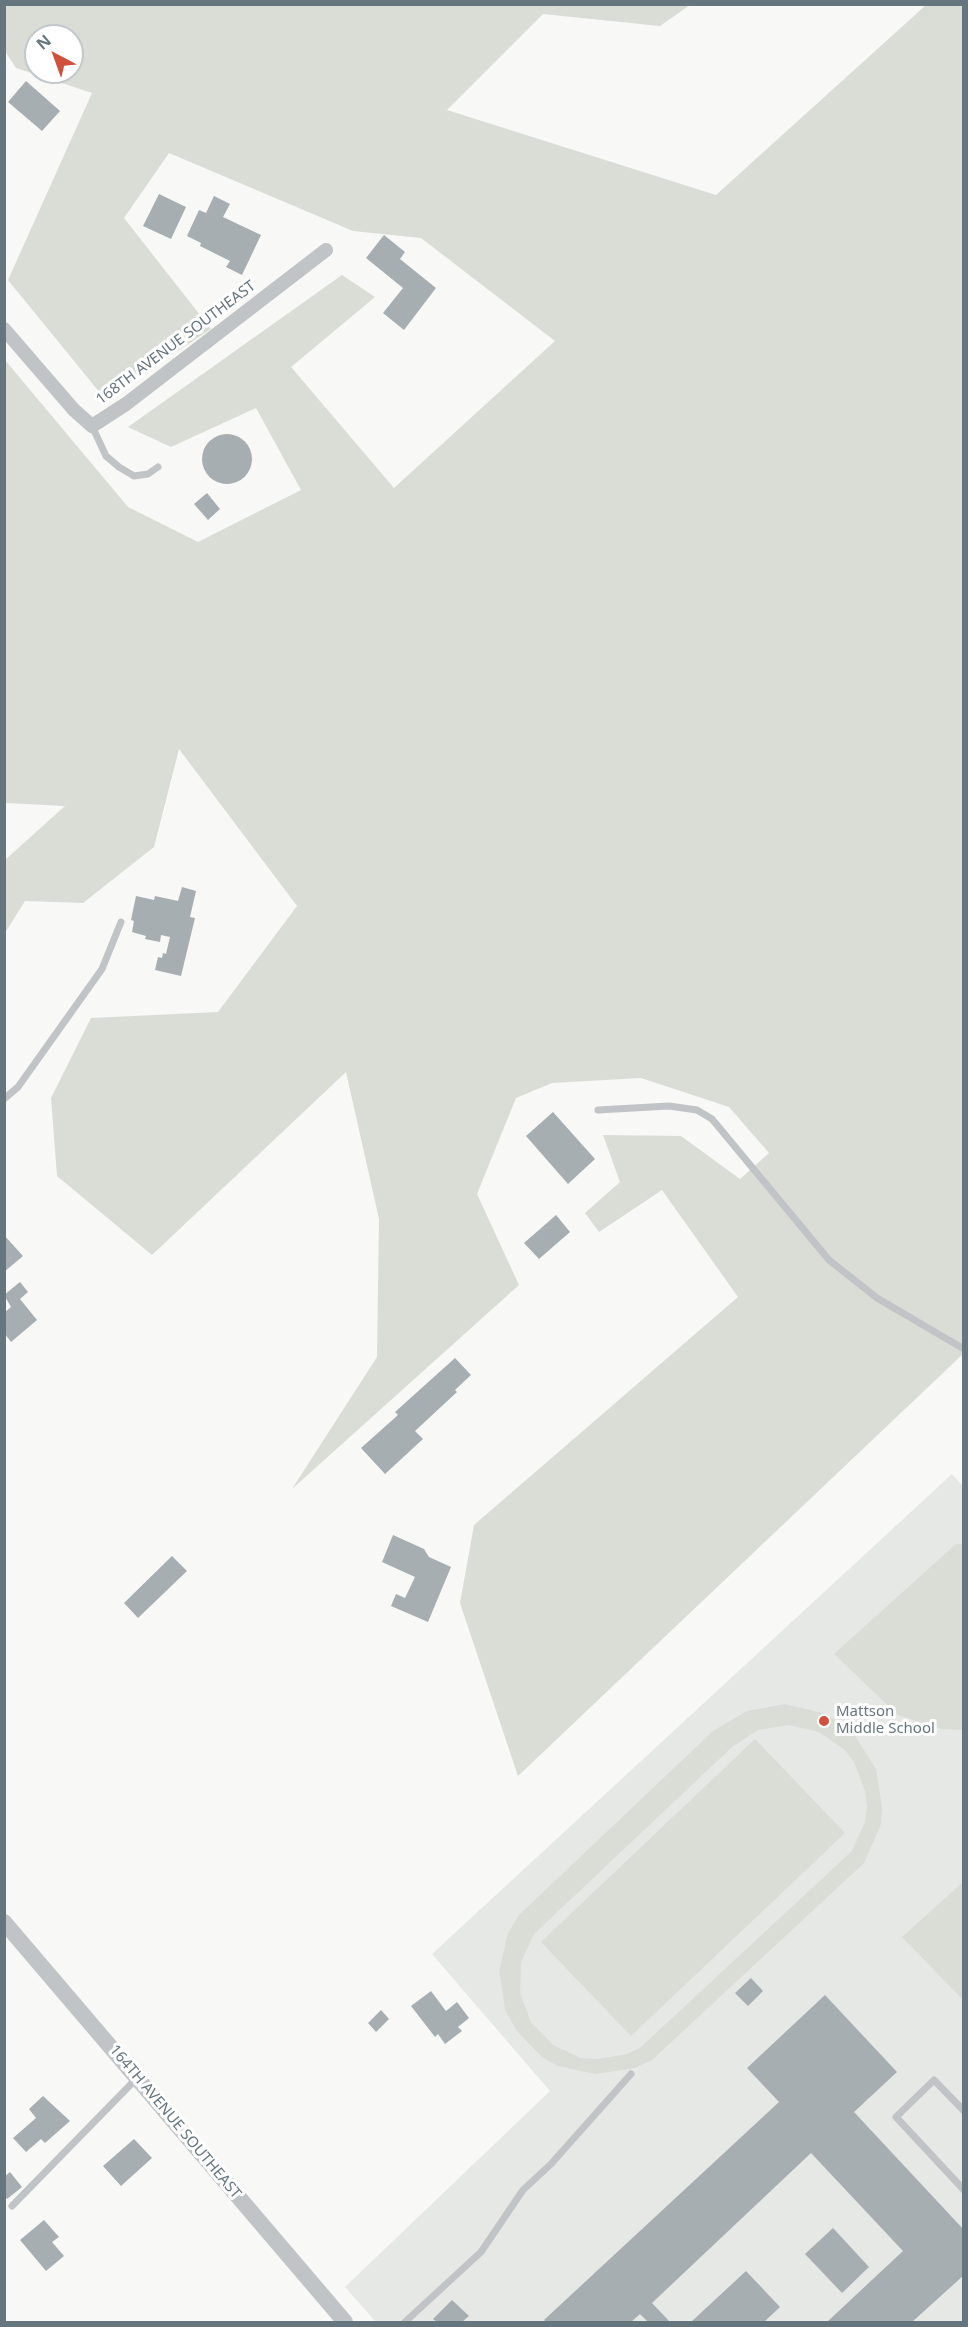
<!DOCTYPE html>
<html>
<head>
<meta charset="utf-8">
<style>
  body { margin:0 }
  #map { position:relative; width:968px; height:2327px; overflow:hidden; background:#f8f8f6; font-family:"Noto Sans",sans-serif }
  canvas { display:block }
  .frame { position:absolute; inset:0; border:6px solid #66767e; pointer-events:none }
  .north { position:absolute; left:24px; top:24px; width:60px; height:60px; box-sizing:border-box; background:#fff; border:2px solid #c2c8cb; border-radius:50%; rotate:319deg; font-size:16px; font-weight:700; line-height:24px; text-align:center; color:#66767e }
  .north::after { content:''; display:block; margin:auto; width:21px; height:27px; background:#d0523e; clip-path:polygon(50% 0,100% 100%,50% 72%,0 100%) }
</style>
</head>
<body>
<div id="map">
<canvas width="968" height="2327"></canvas>
<div class="frame"></div>
<div class="north">N</div>
</div>
<script>
const context = document.querySelector('canvas').getContext('2d');
context.lineJoin = 'round';
function paint(path, color) { context.fillStyle = color; context.fill(path, 'evenodd'); }
const poly = rows => new Path2D(rows.map(r => 'M' + r).join(''));
function trace(path, color, width, dash) { context.strokeStyle = color; context.lineWidth = width; context.lineCap = dash ? 'butt' : 'round'; context.setLineDash(dash || []); context.stroke(path); }
function drawText(font, color, halo, rows, align = 'center') {
  context.font = font + ' "Noto Sans",sans-serif'; context.lineWidth = 6; context.setLineDash([]); context.textBaseline = 'middle'; context.strokeStyle = halo; context.fillStyle = color; for (const [text, x, y, turn = 0] of rows) {
    context.save(); context.translate(x, y); context.rotate((+turn || 0) * Math.PI / 180); context.textAlign = isNaN(turn) ? turn : align; if (halo) context.strokeText(text, 0, 0); context.fillText(text, 0, 0); context.restore();
  }
}
paint(poly([
  [952,1474,964,1487,963,2322,376,2322,345,2287,550,2091,432,1954]
]), '#e6e8e6');
paint(poly([
  [5,5,690,5,660,26,543,14,447,110,716,195,926,5,963,5,963,1354,518,1776,460,1603,474,1525,738,1297,662,1190,599,1232,585,1213,620,1182,603,1135,681,1136,740,1179,769,1153,729,1107,641,1078,552,1083,516,1098,477,1194,519,1285,292,1489,377,1357,379,1219,346,1072,152,1255,57,1176,51,1098,91,1018,218,1012,297,906,179,749,154,847,83,903,25,901,5,933,5,860,65,806,5,803,5,360,128,507,198,542,301,490,256,408,171,447,128,427,342,275,375,297,291,367,394,488,555,341,421,238,353,231,169,153,124,218,211,329,105,399,8,280,92,93,16,68,5,51],
  [36,36,72,36,72,72,36,72],
  [956,1544,964,1544,963,1730,941,1729,898,1715,834,1654],
  [785,1704,823,1713,842,1724,855,1736,876,1769,882,1808,881,1824,864,1863,652,2060,635,2068,596,2074,558,2066,543,2058,517,2031,505,2010,502,1988,499,1971,503,1954,508,1933,519,1915,713,1731,747,1711],
  [789,1725,819,1732,845,1750,854,1762,865,1791,867,1806,865,1822,852,1851,641,2047,627,2054,597,2059,581,2058,553,2045,531,2022,520,1993,521,1962,534,1934,732,1747,758,1730],
  [755,1739,845,1833,631,2036,541,1942],
  [963,1882,963,2000,902,1937]
]), '#d9ddd6');
paint(poly([
  [26,81,60,111,42,131,8,102],
  [159,194,186,207,171,239,143,226],
  [214,196,230,204,223,217,261,235,242,275,226,267,230,261,200,246,201,243,187,236,199,210,206,213],
  [384,235,405,252,400,259,436,288,404,330,383,313,403,288,366,258],
  '202 459a25 25 0 1 1 50 0a25 25 0 1 1-50 0Z',
  [207,493,220,509,208,520,194,504],
  [182,887,196,891,190,917,195,918,181,976,155,970,158,957,162,958,163,953,166,954,170,937,161,935,160,942,145,939,146,936,132,932,134,921,131,920,136,896,154,900,155,896,178,901],
  [553,1112,595,1159,568,1184,526,1136],
  [556,1215,570,1232,539,1259,524,1243],
  [4,1235,23,1256,4,1272],
  [20,1282,28,1292,20,1299,37,1320,11,1342,5,1334,5,1312,11,1307,4,1295],
  [455,1358,471,1375,455,1390,457,1392,415,1431,423,1439,385,1474,361,1448,398,1415,395,1412],
  [393,1535,424,1549,429,1557,451,1567,428,1622,391,1606,396,1594,405,1598,415,1577,382,1562],
  [172,1556,187,1571,138,1618,124,1603],
  [751,1978,763,1991,748,2006,735,1993],
  [431,1991,446,2011,457,2002,469,2018,458,2027,462,2031,445,2044,438,2034,435,2037,411,2006],
  [825,1995,897,2072,854,2112,964,2230,964,2275,912,2322,827,2322,903,2251,811,2153,652,2303,670,2322,648,2322,640,2314,631,2322,546,2322,544,2320,779,2102,747,2068],
  [381,2010,389,2019,376,2032,368,2023],
  [43,2096,70,2121,45,2143,41,2139,26,2152,13,2138,36,2118,29,2109],
  [134,2139,152,2158,121,2186,103,2166],
  [10,2172,22,2187,7,2199,4,2195,4,2177],
  [44,2220,59,2237,52,2242,64,2256,46,2271,20,2240],
  [833,2228,869,2267,842,2293,805,2254],
  [746,2271,780,2307,764,2322,691,2322],
  [452,2300,469,2316,462,2322,437,2322,433,2319]
]), '#a6aeb2');
trace(poly([
  [92,426,106,456,119,467,134,476,148,474,158,467],
  [4,1099,18,1087,102,969,121,922],
  [598,1110,669,1106,697,1110,712,1119,829,1260,877,1298,964,1349],
  [964,2111,934,2080,896,2117,964,2190],
  [12,2206,137,2078],
  [405,2322,481,2252,523,2190,551,2164,631,2074]
]), '#c0c4c7', 7);
trace(poly([
  [4,329,74,410,92,426,126,404,326,250]
]), '#c0c4c7', 14);
trace(poly([
  [4,1922,345,2322]
]), '#c0c4c7', 16);
for (const [x, y, r, color] of [
  [824,1721,6,"#d0523e"]
]) { const dot = new Path2D(); dot.arc(x, y, r, 0, 2 * Math.PI); context.fillStyle = color; context.fill(dot); trace(dot, '#fff', 2); }
drawText('15px', '#66767e', '#fff', [
  ["168TH AVENUE SOUTHEAST",176,343,-37],
  ["164TH AVENUE SOUTHEAST",175,2122,50]
]);
drawText('15px', '#66767e', '#fff', [
  ["Mattson",836,1712],
  ["Middle School",836,1729]
], 'left');
</script>
</body>
</html>
